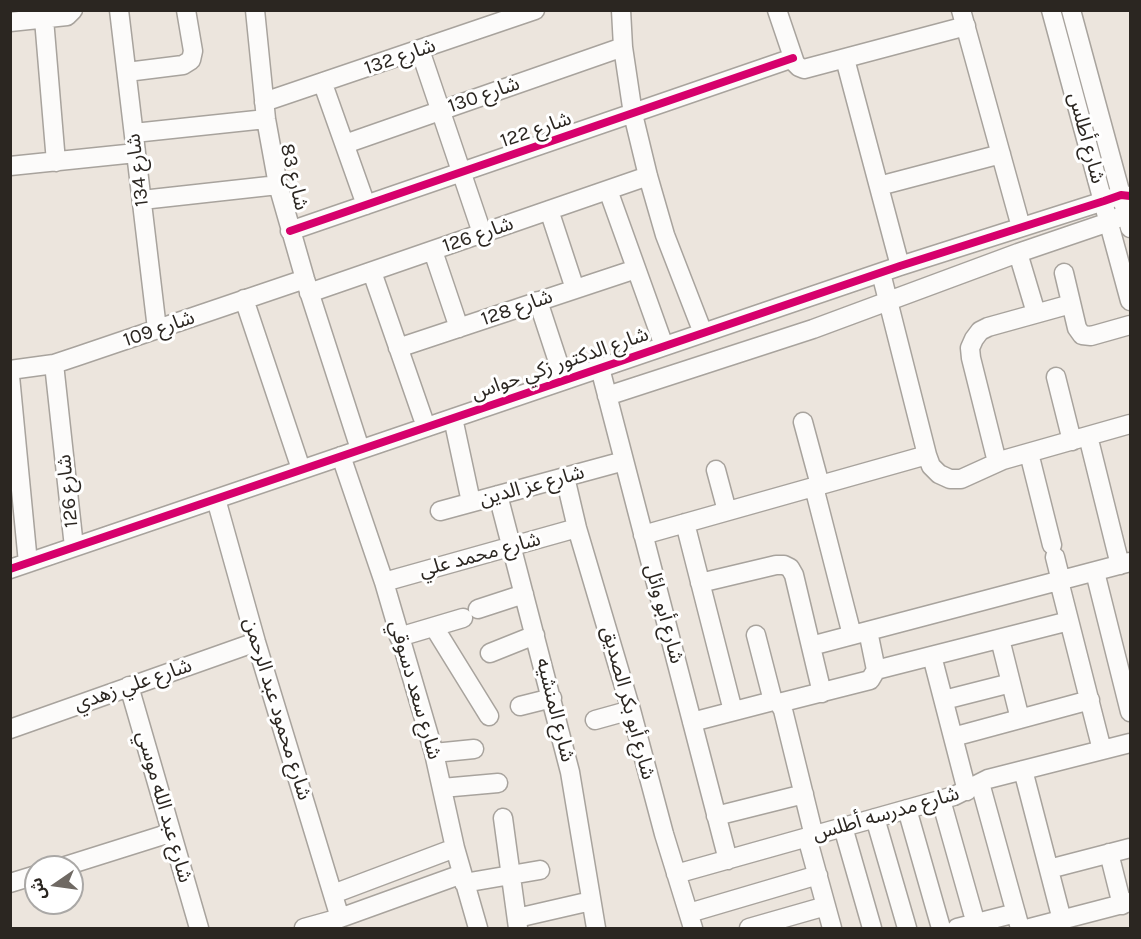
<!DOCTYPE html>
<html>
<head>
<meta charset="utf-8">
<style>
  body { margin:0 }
  #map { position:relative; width:1141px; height:939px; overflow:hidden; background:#ece5dd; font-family:Karla,"Noto Sans Arabic",sans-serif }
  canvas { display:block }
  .frame { position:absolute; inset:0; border:12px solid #2b2621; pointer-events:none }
  .north { position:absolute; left:24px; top:855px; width:60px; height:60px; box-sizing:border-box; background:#fff; border:2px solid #aaa8a6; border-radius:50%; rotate:257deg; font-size:16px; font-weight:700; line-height:24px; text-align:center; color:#2b2621 }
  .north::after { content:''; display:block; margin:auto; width:21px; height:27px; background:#6f6963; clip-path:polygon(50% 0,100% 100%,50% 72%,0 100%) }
</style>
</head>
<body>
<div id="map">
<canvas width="1141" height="939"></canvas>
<div class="frame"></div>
<div class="north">ش</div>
</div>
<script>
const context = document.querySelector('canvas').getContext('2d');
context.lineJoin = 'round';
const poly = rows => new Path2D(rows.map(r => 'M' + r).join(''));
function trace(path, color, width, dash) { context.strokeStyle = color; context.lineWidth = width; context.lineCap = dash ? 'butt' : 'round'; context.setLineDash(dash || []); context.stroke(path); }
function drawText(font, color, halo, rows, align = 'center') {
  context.font = font + ' Karla,"Noto Sans Arabic",sans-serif'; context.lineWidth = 6; context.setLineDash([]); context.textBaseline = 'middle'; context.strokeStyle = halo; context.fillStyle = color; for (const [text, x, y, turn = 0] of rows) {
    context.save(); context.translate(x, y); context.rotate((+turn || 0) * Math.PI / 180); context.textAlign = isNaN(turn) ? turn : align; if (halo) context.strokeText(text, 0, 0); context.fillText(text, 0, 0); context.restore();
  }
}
const minor = poly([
  [119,10,157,329],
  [255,10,266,119,278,185,305,279,360,449],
  [621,10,623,47,633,114,648,176,665,235,703,333],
  [777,10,795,63,799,67,804,69,966,26],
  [961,10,1021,227],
  [1051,10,1130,301],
  [1071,10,1130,228],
  [44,19,56,162],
  [10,22,67,16,73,10],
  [420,50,482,233],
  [845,59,900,266],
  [127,72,183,65,191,60,193,51,186,10],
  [323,84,366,205],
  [264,102,535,10],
  [134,133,266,119],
  [345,144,623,47],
  [10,166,136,153],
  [879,186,1001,154],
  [608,190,664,346],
  [142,200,278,185],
  [549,210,575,289],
  [290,231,793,58],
  [433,251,459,328],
  [1018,253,1036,313],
  [372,272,426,427],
  [881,273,927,455,931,466,939,474,950,479,961,479,1003,460,1130,424],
  [1064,273,1077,328,1082,335,1091,336,1130,325],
  [309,293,648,176],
  [244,299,301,469],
  [538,301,564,380],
  [398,348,636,269],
  [54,364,74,547],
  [600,368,728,860],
  [10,370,54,364,78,356,305,279],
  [10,376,28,563],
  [1056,377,1072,441],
  [607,396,813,329,1018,253,1109,222,1130,212],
  [453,418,471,502],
  [803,422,820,485],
  [1088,436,1120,565],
  [1029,453,1052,545],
  [341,456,384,582,434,753,455,848,478,928],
  [997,462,971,358,970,348,974,339,980,331,988,327,1071,304],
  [716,470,727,511],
  [565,477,577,528,631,710,664,834,693,928],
  [814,487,852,635],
  [498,495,570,772,596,928],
  [216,499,256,642,340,918],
  [440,511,624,461],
  [685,523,733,711],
  [643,535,927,455],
  [1055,557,1061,581],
  [10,569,900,266,1104,201,1121,195,1130,196],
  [1095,572,1130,712],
  [1059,581,1102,750],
  [384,582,577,528],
  [700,583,776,565,784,565,790,568,794,575,822,693],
  [478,609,524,594],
  [434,627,489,716],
  [756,635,773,701],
  [399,637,463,618],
  [1000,639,1020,719],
  [811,646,1130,562],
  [490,653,535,635],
  [932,656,967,791],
  [876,670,1069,621],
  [129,686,199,928],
  [944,700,1011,683],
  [779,703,870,680,876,670,868,631],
  [520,706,552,698],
  [595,720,631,710],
  [692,722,773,701,779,703,783,710,814,836],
  [10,729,256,642],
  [953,737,1090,700],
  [434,753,474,749],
  [1023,770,1062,920],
  [980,783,1020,928],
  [442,788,498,783],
  [941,800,976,924],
  [907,809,941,928],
  [716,816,804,794],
  [503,818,518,928],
  [875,818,907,928],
  [843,827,872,928],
  [807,837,832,928],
  [1109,853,1122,905],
  [62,867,170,833],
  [1049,869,1130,848],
  [676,874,954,796,988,779,1130,743],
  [10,883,36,875],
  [464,883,540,870],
  [333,894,455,848],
  [689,913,818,875],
  [517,918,591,901],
  [304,928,340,918,462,874],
  [749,928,826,906],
  [957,928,1016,913],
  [1030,928,1130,902]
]);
trace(minor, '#a8a39d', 21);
trace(minor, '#fcfbfa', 18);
trace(poly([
  [290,231,793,58],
  [10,569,900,266,1104,201,1121,195,1130,196]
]), '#d6006c', 8);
drawText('20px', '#2b2621', '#fff', [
  ["شارع 132",400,57,-19],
  ["شارع 130",484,95,-19],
  ["شارع 122",536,130,-19],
  ["شارع أطلس",1086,138,75],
  ["شارع 134",138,170,-97],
  ["شارع 83",294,177,77],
  ["شارع 126",478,235,-19],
  ["شارع 128",517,308,-19],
  ["شارع 109",159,329,-19],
  ["شارع الدكتور زكي حواس",560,364,-19],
  ["شارع عز الدين",532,486,-15],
  ["شارع 126",68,491,-96],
  ["شارع محمد علي",480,555,-15],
  ["شارع أبو وائل",664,614,75],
  ["شارع علي زهدي",133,685,-19],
  ["شارع سعد دسوقي",415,690,74],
  ["شارع أبو بكر الصديق",628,703,75],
  ["شارع محمود عبد الرحمن",277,709,73],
  ["شارع المنشيه",555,710,76],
  ["شارع عبد الله موسي",164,807,74],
  ["شارع مدرسه أطلس",886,814,-16]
]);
</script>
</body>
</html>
